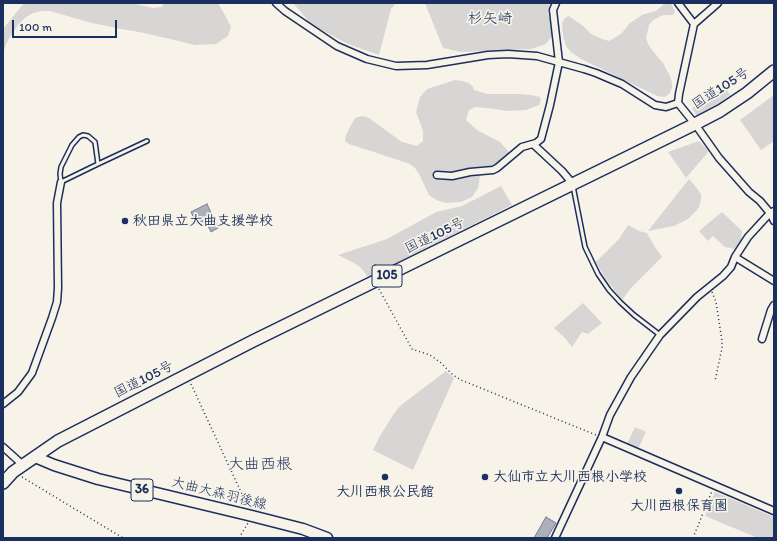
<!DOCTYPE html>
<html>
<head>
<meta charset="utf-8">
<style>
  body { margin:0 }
  #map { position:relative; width:777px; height:541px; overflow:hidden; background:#f7f3e8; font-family:Itim,sans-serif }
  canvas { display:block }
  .frame { position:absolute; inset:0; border:4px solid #1b2f5e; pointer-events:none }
  .scale { position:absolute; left:12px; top:20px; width:105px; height:18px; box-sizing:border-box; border:2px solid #1b2f5e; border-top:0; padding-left:5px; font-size:12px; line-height:14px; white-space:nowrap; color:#1b2f5e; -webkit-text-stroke:3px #f7f3e8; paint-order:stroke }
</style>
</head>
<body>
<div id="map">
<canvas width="777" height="541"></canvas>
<div class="frame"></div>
<div class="scale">100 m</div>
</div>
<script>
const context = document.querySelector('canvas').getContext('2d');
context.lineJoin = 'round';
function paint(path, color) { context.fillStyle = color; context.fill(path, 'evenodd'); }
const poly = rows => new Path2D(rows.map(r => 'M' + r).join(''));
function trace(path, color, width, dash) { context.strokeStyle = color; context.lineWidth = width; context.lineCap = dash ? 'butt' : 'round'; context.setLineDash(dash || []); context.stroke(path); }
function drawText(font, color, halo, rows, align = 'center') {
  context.font = font + ' Itim,"Klee One",sans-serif'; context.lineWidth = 3.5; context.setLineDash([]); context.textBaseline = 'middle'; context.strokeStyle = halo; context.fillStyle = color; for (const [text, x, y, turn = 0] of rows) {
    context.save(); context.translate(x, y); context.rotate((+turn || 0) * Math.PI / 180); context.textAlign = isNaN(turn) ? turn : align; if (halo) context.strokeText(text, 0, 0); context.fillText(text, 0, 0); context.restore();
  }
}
paint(poly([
  [24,3,132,3,153,8,162,7,163,3,218,3,227,19,231,27,228,36,216,44,195,45,166,38,139,32,121,29,88,22,50,11,42,11,33,13,26,17,18,25,7,42,3,53,3,29],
  [293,3,396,3,391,9,379,55,348,44,312,25],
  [425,3,550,3,548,12,551,26,552,36,546,44,531,49,461,52,443,48],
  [664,4,671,4,675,11,673,15,663,15,653,20,649,25,646,38,648,44,652,50,663,63,670,76,672,83,672,88,670,93,665,97,657,96,581,59,571,52,566,46,563,36,562,23,565,18,569,16,583,26,591,34,602,39,609,41,621,34,630,23,642,15,656,11],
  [455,80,462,81,469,83,473,87,474,90,487,94,520,94,531,95,540,97,541,100,539,105,526,110,508,111,487,108,475,107,469,110,466,120,477,130,500,142,507,150,510,154,510,159,486,172,480,176,478,188,472,197,461,202,446,203,436,200,429,195,419,174,415,168,410,164,374,152,358,147,349,144,345,141,346,135,350,127,355,118,362,116,369,118,402,142,417,146,423,141,423,131,416,112,420,97,427,89],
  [725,86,730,95,698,118,692,108],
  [774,95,774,141,761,150,740,120],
  [699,141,709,151,686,178,668,152],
  [689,179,696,187,701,194,701,200,699,207,696,211,688,219,674,226,648,231],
  [501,186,512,205,368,277,361,268,354,263,338,255,387,239,436,212,462,206],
  [722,212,742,231,741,240,735,249,725,247,713,236,708,241,699,231],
  [628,225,639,231,647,233,655,247,662,257,631,288,622,300,605,278,596,262,619,239],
  [583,303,602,323,588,334,582,332,572,347,565,338,554,328],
  [446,371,454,378,413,470,373,450,380,436,393,415,400,406],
  [635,427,646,432,638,449,627,444],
  [715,492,774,517,774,538,758,538,705,516]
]), '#d7d6d4');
const water = poly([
  [207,204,218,228,211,232,205,220,197,224,191,212,207,204],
  [546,517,556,523,547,538,534,538,546,517]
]);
paint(water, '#acb0b9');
trace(water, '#727c95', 1);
const lane = poly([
  [98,164,95,142,88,136,83,135,79,137,72,145,61,167,60,174,61,182,98,164,147,141],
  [573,186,585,247,598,274,609,290,620,302,634,315,660,335]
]);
const street = poly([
  [276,3,285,11,337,46,367,59,396,66,427,65,488,55,508,54,537,56,584,69,596,73,622,84,655,105,666,107,678,103,695,124,719,158,749,192,760,201,770,213,774,221],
  [678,3,694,24],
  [678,103,679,94,694,24,718,3],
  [533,144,562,171,573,184],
  [437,175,452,176,470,172,493,170,497,168,522,147,536,143,541,139,550,105,559,62,553,10,556,3],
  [735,257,774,281],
  [762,339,771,310,774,305],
  [3,404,18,392,32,373,52,318,57,302,58,288,57,203,61,182],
  [602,437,774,511],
  [3,447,23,465],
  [555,538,602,437,610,415,631,377,660,335,697,297,723,276,731,267,735,257,748,237,770,213,774,211]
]);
const primary = poly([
  [35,457,54,465,98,479,252,516,303,529,327,538]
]);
const highway = poly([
  [3,483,13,472,58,441,253,341,695,124,720,111,747,93,774,71]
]);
trace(lane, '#1b2f5e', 6);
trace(street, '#1b2f5e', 9);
trace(primary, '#1b2f5e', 13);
trace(highway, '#1b2f5e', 14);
trace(poly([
  [379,289,412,349,430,355,441,363,453,375,461,380,596,435],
  [712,292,716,302,722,341,722,348,715,381],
  [191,384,247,505],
  [22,477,123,538],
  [239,538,248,523],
  [693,538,712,491]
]), '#1b2f5e', 1.5, [1, 3]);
trace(lane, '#f7f3e8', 3);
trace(street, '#f7f3e8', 6);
trace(primary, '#f7f3e8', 10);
trace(highway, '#f7f3e8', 11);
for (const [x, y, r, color] of [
  [125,221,4,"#1b2f5e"],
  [385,477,4,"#1b2f5e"],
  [485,477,4,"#1b2f5e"],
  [679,491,4,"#1b2f5e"]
]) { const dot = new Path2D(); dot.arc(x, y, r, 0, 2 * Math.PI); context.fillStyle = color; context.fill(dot); trace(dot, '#f7f3e8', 1.5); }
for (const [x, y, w] of [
  [387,276,30],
  [142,490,22]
]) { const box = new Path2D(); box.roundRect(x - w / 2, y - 11, w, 22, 3); context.fillStyle = '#f7f3e8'; context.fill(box); trace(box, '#1b2f5e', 1); }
drawText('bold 13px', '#1b2f5e', null, [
  ["105",387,276],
  ["36",142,490]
]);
drawText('14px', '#1b2f5e', '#f7f3e8', [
  ["国道105号",721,89,-33],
  ["国道105号",435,236,-26],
  ["国道105号",144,380,-27],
  ["大曲大森羽後線",219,494,14]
]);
drawText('bold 14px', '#1b2f5e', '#f7f3e8', [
  ["秋田県立大曲支援学校",133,221],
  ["大仙市立大川西根小学校",493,477],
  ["大川西根公民館",385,492,"center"],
  ["大川西根保育園",679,506,"center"]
], 'left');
drawText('15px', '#1b2f5e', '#f7f3e8', [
  ["杉矢崎",490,19]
]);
drawText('16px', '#1b2f5e', '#f7f3e8', [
  ["大曲西根",260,465]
]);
</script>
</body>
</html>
